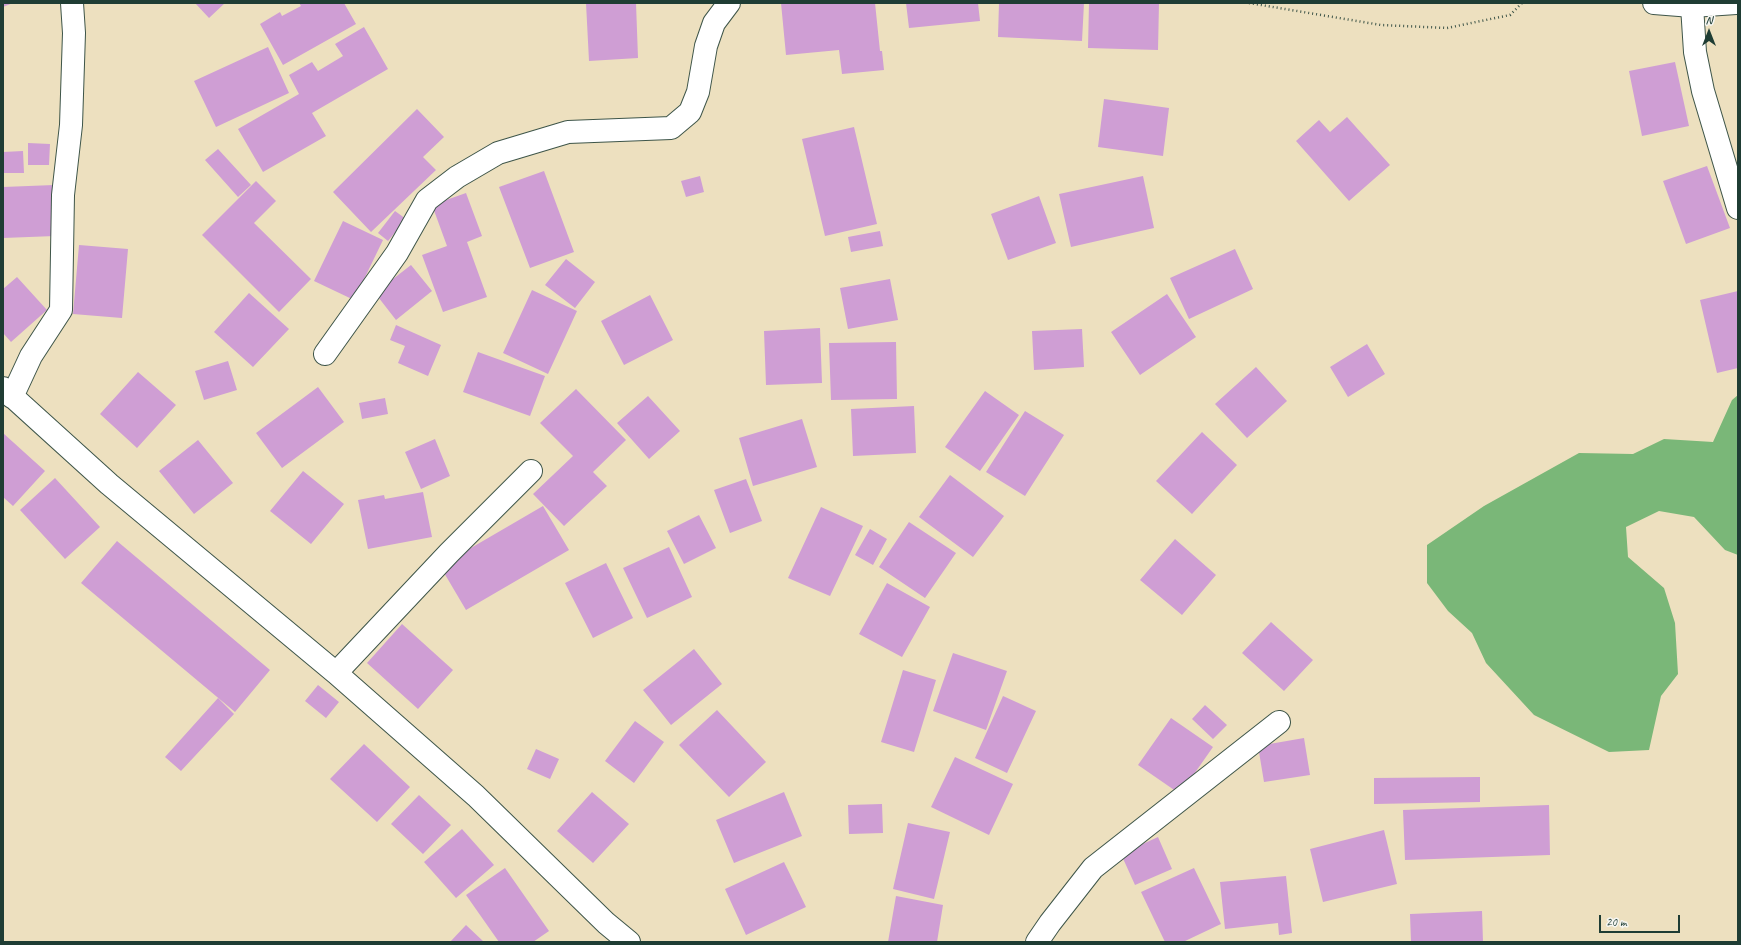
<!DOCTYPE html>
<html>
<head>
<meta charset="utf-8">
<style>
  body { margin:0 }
  #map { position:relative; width:1741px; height:945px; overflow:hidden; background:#ede0bf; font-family:Caveat,sans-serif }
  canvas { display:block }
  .frame { position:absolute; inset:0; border:4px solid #1f3d34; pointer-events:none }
  .north { position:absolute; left:1689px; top:12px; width:40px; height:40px; -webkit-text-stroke:3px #f6f6f2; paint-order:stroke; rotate:0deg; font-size:11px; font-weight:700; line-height:16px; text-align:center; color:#1f3d34 }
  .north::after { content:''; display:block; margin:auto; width:14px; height:18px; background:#1f3d34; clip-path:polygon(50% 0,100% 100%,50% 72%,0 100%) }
  .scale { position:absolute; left:1599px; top:915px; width:81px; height:18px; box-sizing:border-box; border:2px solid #1f3d34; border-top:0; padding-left:5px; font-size:12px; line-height:14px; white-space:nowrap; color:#1f3d34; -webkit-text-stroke:3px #f6f6f2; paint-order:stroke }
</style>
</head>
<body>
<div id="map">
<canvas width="1741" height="945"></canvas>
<div class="frame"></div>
<div class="north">N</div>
<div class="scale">20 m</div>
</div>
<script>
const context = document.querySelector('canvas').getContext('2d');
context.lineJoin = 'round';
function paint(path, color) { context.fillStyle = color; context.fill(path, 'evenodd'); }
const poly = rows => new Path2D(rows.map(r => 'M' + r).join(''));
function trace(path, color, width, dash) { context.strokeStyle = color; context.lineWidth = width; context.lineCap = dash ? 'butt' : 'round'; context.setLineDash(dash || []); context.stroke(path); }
paint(poly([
  [1738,395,1738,467,1737,468,1738,471,1738,555,1725,550,1694,517,1659,511,1626,527,1628,557,1664,588,1675,623,1678,674,1661,696,1649,750,1609,752,1534,715,1486,663,1472,633,1448,611,1427,583,1427,545,1484,506,1579,453,1633,454,1664,439,1713,442,1732,400]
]), '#7ab778');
paint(poly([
  [3,3,13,3,3,7],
  [195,3,225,3,209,18],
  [299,3,344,3,356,24,283,65,260,24,280,12,282,16,301,6],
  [586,3,636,3,638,58,589,61],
  [781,3,875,3,880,51,882,51,884,70,842,74,839,50,786,55],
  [906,3,978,3,980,21,909,28],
  [999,3,1084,3,1082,41,998,37],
  [1089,3,1159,3,1158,50,1088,48],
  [364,27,388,69,312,113,326,136,263,172,238,129,299,94,289,75,312,62,318,71,343,56,335,44],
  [268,47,289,93,216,127,194,81],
  [1675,62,1689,126,1642,136,1629,71],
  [1104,99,1169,108,1163,156,1098,147],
  [417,109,444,137,423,157,436,170,371,232,333,192],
  [1347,117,1390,165,1349,201,1296,141,1319,120,1330,132],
  [854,127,877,224,825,236,802,139],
  [28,143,50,144,49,165,28,165],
  [218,149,251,185,238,197,205,160],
  [23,151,24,173,3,173,3,152],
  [1707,166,1730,228,1686,244,1663,181],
  [544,171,574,252,530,268,499,187],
  [700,176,704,192,686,197,681,181],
  [1143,176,1154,228,1071,247,1059,194],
  [256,181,276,201,254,223,311,279,279,312,202,235],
  [54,185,55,236,3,238,3,187],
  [466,193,482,236,467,242,487,297,443,312,422,255,447,246,432,205],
  [1039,196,1056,243,1008,260,991,214],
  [395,211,406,219,388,241,378,233],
  [343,221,383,240,354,300,314,281],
  [880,231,883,246,851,252,848,237],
  [79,245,128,249,122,318,73,314],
  [1235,249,1253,289,1189,319,1170,278],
  [566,259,595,282,575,308,545,285],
  [411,265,432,291,396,320,375,293],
  [17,277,47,310,11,342,3,333,3,289],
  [890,279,898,320,848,329,840,288],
  [532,290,577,311,548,374,503,353],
  [1738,291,1738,368,1717,373,1700,300],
  [249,293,289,329,253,367,214,332],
  [1167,294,1196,337,1140,375,1111,332],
  [650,295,673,340,624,365,601,321],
  [396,325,441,345,428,376,398,363,405,346,390,340],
  [820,328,822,383,766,385,764,331],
  [1082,329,1084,367,1034,370,1032,331],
  [896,342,897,399,831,400,829,343],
  [1367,344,1385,374,1348,397,1330,367],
  [478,352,545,376,530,416,463,392],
  [228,361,237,390,204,400,195,371],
  [1256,367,1287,401,1247,438,1215,404],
  [138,372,176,405,137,448,100,414],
  [318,387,344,422,282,468,256,433],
  [576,389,626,440,593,472,607,486,564,526,533,494,573,456,540,423],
  [985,391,1019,415,980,471,945,447],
  [648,396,680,431,649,459,617,423],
  [385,398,388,414,362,419,359,403],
  [914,406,916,453,853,456,851,409],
  [1025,411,1064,435,1025,496,986,472],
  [802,419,817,467,753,486,739,438],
  [1202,432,1237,465,1192,514,1156,481],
  [3,433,45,471,13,506,3,497],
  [435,439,450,476,421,489,405,452],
  [198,440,233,483,194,514,159,471],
  [303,471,344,504,311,544,270,511],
  [950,475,1004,516,973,557,919,517],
  [55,478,100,527,65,559,20,510],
  [746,479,762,521,730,533,714,490],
  [423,492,432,537,368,549,358,500,384,495,385,499],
  [543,506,569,550,466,610,440,566],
  [821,507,863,526,830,596,788,578],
  [699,515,716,548,684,564,667,531],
  [909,522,956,553,925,598,879,567],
  [870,529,887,539,873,565,855,555],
  [1175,539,1216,575,1182,615,1140,580],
  [117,541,270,670,235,712,81,583],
  [669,547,692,597,647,618,623,568],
  [606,563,633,618,593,638,565,583],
  [887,583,930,607,902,657,859,634],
  [1271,622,1313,660,1284,691,1242,653],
  [402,624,453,670,418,709,367,663],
  [694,649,722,684,671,725,643,690],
  [953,653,1007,671,986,730,933,711],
  [903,670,936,680,914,752,881,742],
  [318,685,339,702,326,718,305,701],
  [1003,696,1036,711,1007,773,975,758],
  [218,698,234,714,181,771,165,757],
  [1205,705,1227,725,1213,739,1192,719],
  [717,710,766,762,729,797,679,745],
  [1171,718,1213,747,1180,794,1138,765],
  [635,721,664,742,634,783,605,761],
  [1304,738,1310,775,1264,782,1258,746],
  [364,744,410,787,377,822,330,779],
  [536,749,559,759,550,779,527,769],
  [955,757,1013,784,989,835,931,807],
  [1480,777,1480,802,1374,804,1374,778],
  [592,792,629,824,593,863,557,831],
  [784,792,802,836,734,863,716,820],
  [419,795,451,825,423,854,391,824],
  [882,804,883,833,849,834,848,805],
  [1549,805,1550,855,1405,860,1403,810],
  [908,823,950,832,934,899,893,889],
  [462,829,494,865,456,898,424,862],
  [1384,830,1397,884,1323,902,1310,849],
  [1158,837,1172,869,1135,885,1121,854],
  [784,862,806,907,746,935,725,889],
  [505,868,549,931,533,942,499,942,466,895],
  [1194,868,1221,924,1183,942,1165,942,1141,892],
  [1286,876,1292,933,1279,935,1278,923,1225,929,1220,882],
  [896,896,943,905,937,942,888,942],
  [1482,911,1483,942,1411,942,1410,914],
  [466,925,484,942,450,942]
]), '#cf9ed4');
const minor = poly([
  [1692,6,1695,52,1703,91,1738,208],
  [325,354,397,253,427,200,457,177,498,153,568,132,671,128,690,112,698,92,706,46,714,23,729,3],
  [3,388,109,484,336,673,476,796,606,923,629,942],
  [12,397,31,356,61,310,63,195,71,125,74,33,72,3],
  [336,673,449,553,531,471],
  [1037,942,1050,923,1093,868,1279,722]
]);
const tertiary = poly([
  [1654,3,1692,6,1736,3]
]);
trace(minor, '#3e5549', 24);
trace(tertiary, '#3e5549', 24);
trace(poly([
  [1249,3,1381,25,1447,28,1510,15,1522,3]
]), '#3e5549', 2.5, [1, 3]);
trace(minor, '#fff', 22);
trace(tertiary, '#fff', 22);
</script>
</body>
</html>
